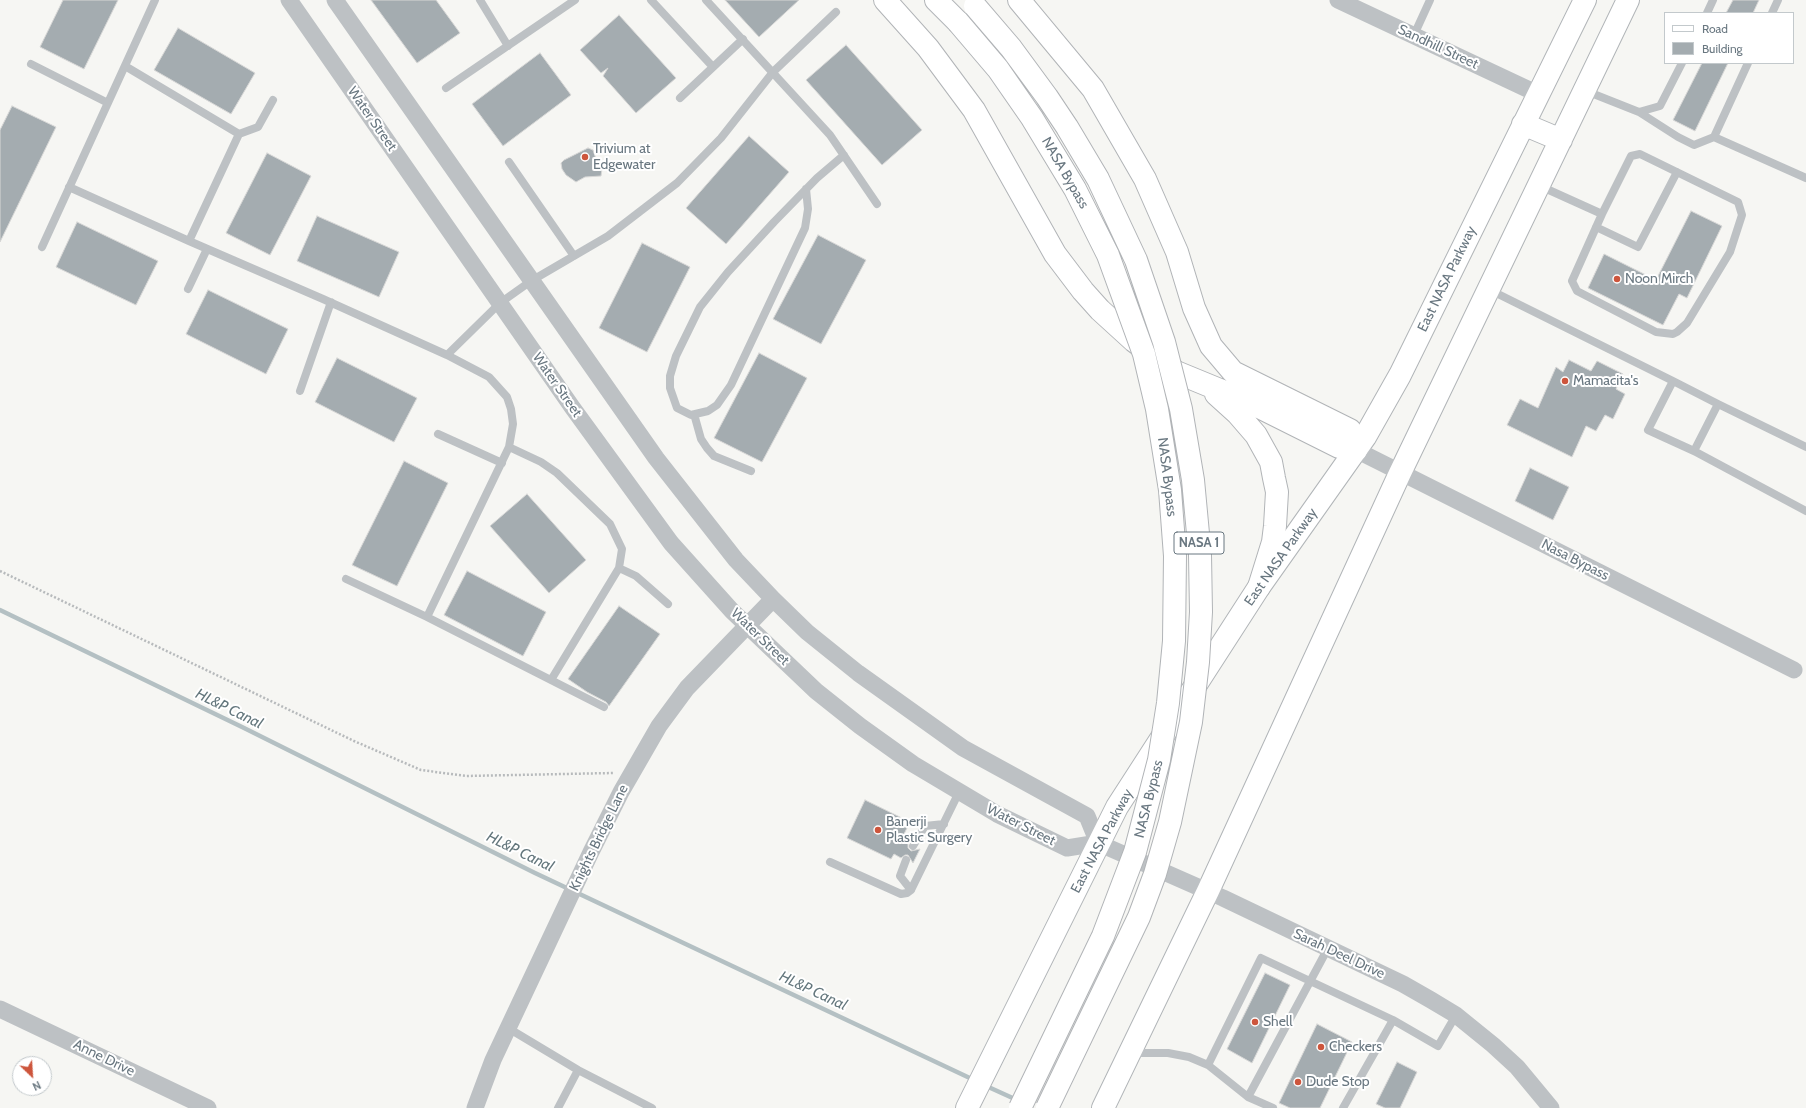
<!DOCTYPE html>
<html>
<head>
<meta charset="utf-8">
<style>
  body { margin:0 }
  #map { position:relative; width:1806px; height:1108px; overflow:hidden; background:#f6f6f3; font-family:Cabin,sans-serif }
  canvas { display:block }
  .legend { position:absolute; left:1664px; top:12px; width:130px; height:52px; box-sizing:border-box; background:#fff; border:1px solid #c3c9cc; margin:0; padding:5px 7px; list-style:none; font-size:12px; color:#697780 }
  .legend li { display:flex; align-items:center; gap:8px; height:20px }
  .legend b { width:20px; border:1px solid #c3c9cc }
  .north { position:absolute; left:12px; top:1056px; width:40px; height:40px; box-sizing:border-box; background:#fff; border:1px solid #c3c9cc; border-radius:50%; rotate:155deg; font-size:11px; font-weight:700; line-height:16px; text-align:center; color:#697780 }
  .north::after { content:''; display:block; margin:auto; width:14px; height:18px; background:#cd553c; clip-path:polygon(50% 0,100% 100%,50% 72%,0 100%) }
</style>
</head>
<body>
<div id="map">
<canvas width="1806" height="1108"></canvas>
<ul class="legend">
<li><b style="height:5px;background:#fff"></b>Road</li>
<li><b style="height:11px;background:#a4acb0"></b>Building</li>
</ul>
<div class="north">N</div>
</div>
<script>
const context = document.querySelector('canvas').getContext('2d');
context.lineJoin = 'round';
const poly = rows => new Path2D(rows.map(r => 'M' + r).join(''));
function trace(path, color, width, dash) { context.strokeStyle = color; context.lineWidth = width; context.lineCap = dash ? 'butt' : 'round'; context.setLineDash(dash || []); context.stroke(path); }
function paint(path, color) { context.fillStyle = color; context.fill(path, 'evenodd'); }
function drawText(font, color, halo, rows, align = 'center') {
  context.font = font + ' Cabin,sans-serif'; context.lineWidth = 4; context.setLineDash([]); context.textBaseline = 'middle'; context.strokeStyle = halo; context.fillStyle = color; for (const [text, x, y, turn = 0] of rows) {
    context.save(); context.translate(x, y); context.rotate((+turn || 0) * Math.PI / 180); context.textAlign = isNaN(turn) ? turn : align; if (halo) context.strokeText(text, 0, 0); context.fillText(text, 0, 0); context.restore();
  }
}
trace(poly([
  [0,610,242,727,535,873,974,1080],
  [984,1085,1017,1100]
]), '#b4c0c3', 4.5);
const building = poly([
  [63,0,118,0,84,69,40,47,63,0],
  [371,0,436,0,460,33,417,63,371,0],
  [725,0,799,0,759,37,725,0],
  [1733,0,1759,0,1753,13,1726,13,1733,0],
  [619,15,676,78,636,113,603,76,608,68,601,73,580,50,619,15],
  [178,28,255,73,231,114,154,70,178,28],
  [846,45,922,130,882,165,806,80,846,45],
  [540,53,571,95,503,146,472,104,540,53],
  [1702,63,1728,63,1695,131,1673,120,1702,63],
  [12,106,56,127,0,242,0,130,12,106],
  [749,136,789,172,726,244,686,208,749,136],
  [588,148,593,150,596,159,603,162,601,176,585,177,576,182,566,175,562,169,561,163,564,160,588,148],
  [267,153,311,176,270,255,226,233,267,153],
  [1691,211,1722,226,1687,298,1679,294,1663,325,1588,288,1604,254,1656,280,1691,211],
  [317,216,399,252,379,297,297,261,317,216],
  [77,222,158,261,136,305,56,267,77,222],
  [818,235,866,260,821,344,773,319,818,235],
  [642,243,690,267,647,352,599,328,642,243],
  [208,290,288,329,266,374,186,334,208,290],
  [759,353,807,378,762,462,714,438,759,353],
  [337,358,417,398,394,442,315,402,337,358],
  [1569,360,1591,371,1597,361,1623,374,1616,389,1625,394,1613,419,1605,415,1596,431,1586,426,1572,457,1507,425,1520,399,1538,408,1556,367,1563,372,1569,360],
  [404,461,448,483,397,586,352,565,404,461],
  [1530,468,1569,487,1553,520,1515,501,1530,468],
  [527,494,586,560,549,593,490,526,527,494],
  [467,571,546,612,523,656,444,615,467,571],
  [619,606,660,634,609,706,606,702,587,692,568,679,619,606],
  [865,800,910,822,901,840,908,844,908,848,911,851,920,849,913,863,908,855,905,855,901,858,894,854,891,859,847,838,865,800],
  [1265,973,1290,985,1252,1063,1227,1049,1265,973],
  [1317,1024,1352,1042,1320,1108,1290,1108,1279,1103,1317,1024],
  [1397,1062,1417,1072,1400,1108,1385,1108,1376,1104,1397,1062]
]);
paint(building, '#a4acb0');
trace(building, '#d7d7d6', 1);
const primary = poly([
  [1523,124,1561,140],
  [967,1108,1117,807,1259,587,1365,437,1400,375,1585,0],
  [1103,1108,1208,891,1400,473,1628,0]
]);
const highway = poly([
  [885,0,928,48,974,110,1055,254,1083,291,1100,310,1134,341,1176,372,1249,402,1339,447,1356,450,1350,430,1233,372,1211,346,1194,308,1177,252,1145,179,1093,89,1019,0],
  [936,0,958,22],
  [1216,394,1237,413,1256,435,1271,462,1274,478,1277,492,1275,526,1273,542,1259,587]
]);
trace(primary, '#b1b5b8', 24);
trace(highway, '#b1b4b7', 24);
trace(poly([
  [0,571,354,741,421,770,466,776,613,773]
]), '#b7babc', 2.5, [2, 2]);
trace(poly([
  [480,0,508,46],
  [651,0,713,67],
  [706,0,830,135,877,204],
  [1707,13,1713,0],
  [1772,13,1778,0],
  [1414,35,1430,0],
  [1748,63,1714,137,1806,178],
  [31,64,108,103],
  [125,66,239,134],
  [446,88,575,0],
  [1586,91,1639,112,1660,106,1682,63],
  [680,98,743,39],
  [1639,112,1678,137,1694,145,1714,137],
  [509,162,574,256],
  [1540,186,1602,214,1631,156,1640,154,1738,202,1742,215,1730,252,1687,323,1677,332,1673,334,1656,332,1577,291,1572,281,1602,214],
  [69,187,189,241,323,299,447,355,489,377,507,397,511,409,513,424,509,447,427,617],
  [806,189,808,209,805,228,731,385,717,405,708,411,691,415,677,408,670,388,670,376,676,356,700,307,728,272,774,222,817,178,844,155],
  [1596,227,1638,247,1677,172],
  [189,241,239,134,258,127,273,100],
  [42,247,155,0],
  [188,289,207,249],
  [1490,290,1673,381,1718,404,1694,451,1648,430,1673,381],
  [447,355,500,303,531,281,608,236,677,183,721,138,773,72,836,12],
  [300,391,331,302],
  [1718,404,1806,447],
  [694,414,701,439,707,448,714,456,751,471],
  [438,434,502,463],
  [509,447,541,462,557,473,610,524,622,549,619,568,551,680],
  [1694,451,1806,511],
  [619,568,636,576,668,604],
  [346,579,427,617,604,707],
  [913,846,925,826,944,824],
  [906,860,900,876,911,890],
  [830,862,901,894,907,893,911,890,959,792],
  [508,1028,578,1070],
  [1131,1053,1168,1053,1189,1057,1208,1065,1248,1097,1328,948],
  [1208,1065,1261,958,1393,1020,1438,1046,1456,1015],
  [1248,1097,1273,1108],
  [558,1108,578,1070,652,1108],
  [1343,1108,1393,1020]
]), '#bdc1c4', 8);
trace(poly([
  [289,0,572,407,671,543,732,611,816,691,860,726,913,764,997,814,1067,848,1098,843],
  [335,0,656,458,736,560,773,599,807,632,858,673,963,748,1087,816,1098,843],
  [1338,0,1538,94],
  [1356,450,1794,670],
  [1098,843,1223,898,1403,984,1431,1000,1456,1015,1493,1045,1517,1067,1551,1108],
  [0,1009,208,1108],
  [475,1108,493,1060,591,852,621,792,659,726,687,688,773,599]
]), '#bdc1c4', 17);
trace(primary, '#fff', 22);
trace(highway, '#fff', 22);
const highwayBridge = poly([
  [975,6,1011,48,1047,97,1067,127,1098,179,1136,260,1164,342,1181,409,1193,480,1200,555,1201,612,1198,662,1191,722,1170,822,1155,874,1139,917,1047,1108],
  [958,22,998,69,1032,118,1075,189,1108,255,1144,354,1157,409,1170,490,1175,556,1174,641,1168,703,1159,760,1135,852,1103,936,1020,1108]
]);
trace(highwayBridge, '#b1b4b7', 24, []);
trace(highwayBridge, '#fff', 22);
for (const [x, y, r, color] of [
  [585,157,4,"#cd553c"],
  [1617,279,4,"#cd553c"],
  [1565,381,4,"#cd553c"],
  [878,830,4,"#cd553c"],
  [1255,1022,4,"#cd553c"],
  [1321,1047,4,"#cd553c"],
  [1298,1082,4,"#cd553c"]
]) { const dot = new Path2D(); dot.arc(x, y, r, 0, 2 * Math.PI); context.fillStyle = color; context.fill(dot); trace(dot, '#fff', 1.5); }
for (const [x, y, w] of [
  [1199,543,50]
]) { const box = new Path2D(); box.roundRect(x - w / 2, y - 11, w, 22, 3); context.fillStyle = '#fff'; context.fill(box); trace(box, '#697780', 1); }
drawText('bold 13px', '#697780', null, [
  ["NASA 1",1199,543]
]);
drawText('14px', '#697780', '#fff', [
  ["Sandhill Street",1438,47,25],
  ["Water Street",372,119,55],
  ["NASA Bypass",1065,173,60],
  ["East NASA Parkway",1447,279,-64],
  ["Water Street",557,385,55],
  ["NASA Bypass",1167,477,83],
  ["East NASA Parkway",1281,557,-55],
  ["Nasa Bypass",1575,560,27],
  ["Water Street",760,637,44],
  ["NASA Bypass",1149,799,-76],
  ["Water Street",1021,825,27],
  ["Knights Bridge Lane",599,838,-64],
  ["East NASA Parkway",1102,841,-62],
  ["Sarah Deel Drive",1339,954,25],
  ["Anne Drive",104,1058,26]
]);
drawText('14px', '#697780', '#fff', [
  ["Trivium at",593,149],
  ["Edgewater",593,165],
  ["Noon Mirch",1625,279],
  ["Mamacita's",1573,381],
  ["Banerji",886,822],
  ["Plastic Surgery",886,838],
  ["Shell",1263,1022],
  ["Checkers",1329,1047],
  ["Dude Stop",1306,1082]
], 'left');
drawText('italic 15px', '#64777d', '#fff', [
  ["HL&P Canal",229,709,26],
  ["HL&P Canal",520,852,26],
  ["HL&P Canal",813,991,25]
]);
</script>
</body>
</html>
